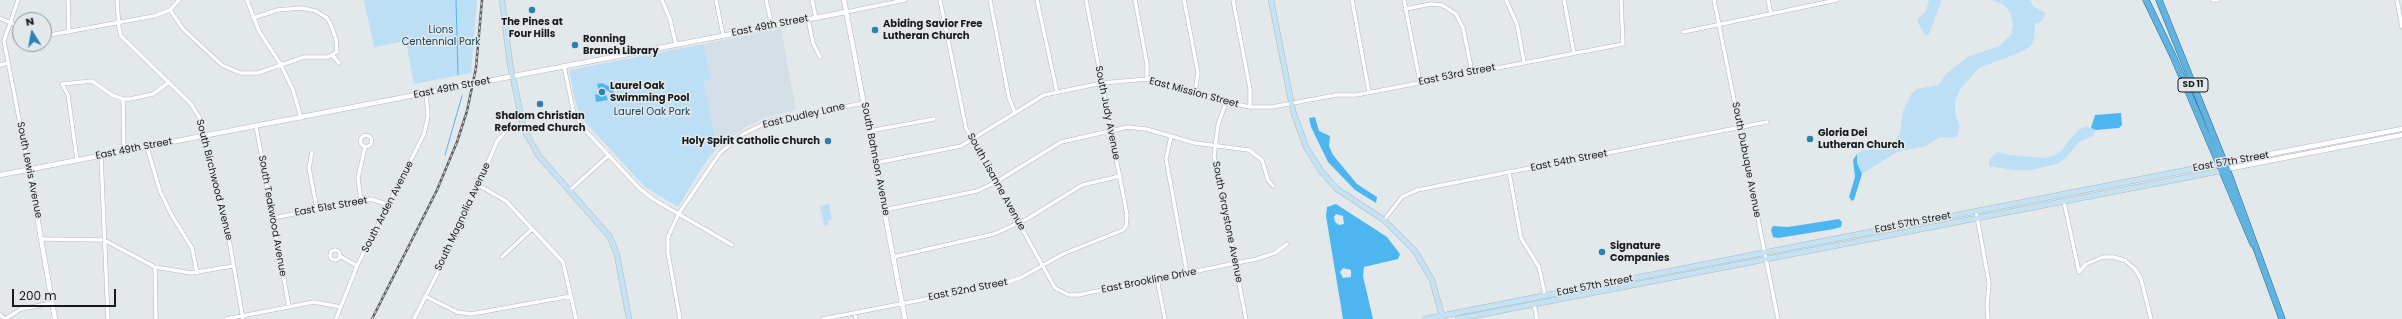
<!DOCTYPE html>
<html>
<head>
<meta charset="utf-8">
<style>
  body { margin:0 }
  #map { position:relative; width:2402px; height:319px; overflow:hidden; background:#e3e8eb; font-family:Poppins,sans-serif }
  canvas { display:block }
  .north { position:absolute; left:12px; top:12px; width:40px; height:40px; box-sizing:border-box; background:#e3e8eb; border:1px solid #919597; border-radius:50%; rotate:349deg; font-size:11px; font-weight:700; line-height:16px; text-align:center; color:#17191a }
  .north::after { content:''; display:block; margin:auto; width:14px; height:18px; background:#2b82b1; clip-path:polygon(50% 0,100% 100%,50% 72%,0 100%) }
  .scale { position:absolute; left:12px; top:289px; width:104px; height:18px; box-sizing:border-box; border:2px solid #17191a; border-top:0; padding-left:5px; font-size:12px; line-height:14px; white-space:nowrap; color:#17191a; -webkit-text-stroke:3px #e3e8eb; paint-order:stroke }
</style>
</head>
<body>
<div id="map">
<canvas width="2402" height="319"></canvas>
<div class="north">N</div>
<div class="scale">200 m</div>
</div>
<script>
const context = document.querySelector('canvas').getContext('2d');
context.lineJoin = 'round';
function paint(path, color) { context.fillStyle = color; context.fill(path, 'evenodd'); }
const poly = rows => new Path2D(rows.map(r => 'M' + r).join(''));
function trace(path, color, width, dash) { context.strokeStyle = color; context.lineWidth = width; context.lineCap = dash ? 'butt' : 'round'; context.setLineDash(dash || []); context.stroke(path); }
function drawText(font, color, halo, rows, align = 'center') {
  context.font = font + ' Poppins,sans-serif'; context.lineWidth = 3; context.setLineDash([]); context.textBaseline = 'middle'; context.strokeStyle = halo; context.fillStyle = color; for (const [text, x, y, turn = 0] of rows) {
    context.save(); context.translate(x, y); context.rotate((+turn || 0) * Math.PI / 180); context.textAlign = isNaN(turn) ? turn : align; if (halo) context.strokeText(text, 0, 0); context.fillText(text, 0, 0); context.restore();
  }
}
paint(poly([
  [781,29,796,110,768,117,747,126,717,148,704,81,711,80,704,44]
]), '#d3dee6');
paint(poly([
  [364,0,477,0,471,73,414,84,406,41,374,47],
  [1929,0,1942,0,1929,34,1925,35,1918,23,1918,19,1926,11],
  [1992,0,2030,0,2033,6,2045,13,2043,20,2035,24,2034,39,2031,46,2021,52,1979,68,1961,88,1955,100,1955,113,1960,128,1956,138,1940,137,1926,146,1897,152,1862,174,1857,163,1857,154,1863,150,1883,150,1892,145,1900,133,1903,111,1912,93,1917,89,1938,85,1947,73,1967,57,1999,46,2011,35,2013,25,2010,12,2004,5],
  [704,44,711,80,704,81,717,148,702,167,678,207,645,187,584,121,576,105,569,70],
  [2086,126,2096,130,2093,136,2079,142,2066,158,2057,164,2031,170,2014,170,1989,166,1989,160,1997,152,2010,155,2043,158,2053,156,2060,152,2077,131],
  [829,204,832,219,828,220,829,225,824,226,820,206]
]), '#bddff6');
paint(poly([
  [602,83,612,88,616,97,613,97,612,94,607,90,605,93,608,100,596,102,595,95,600,94,597,84],
  [2121,113,2122,125,2119,128,2096,130,2091,128,2095,115],
  [1315,117,1319,131,1330,136,1329,146,1333,155,1357,184,1377,197,1376,203,1355,190,1328,162,1311,127,1309,118],
  [1857,154,1857,163,1862,174,1854,200,1852,201,1849,197,1855,177,1853,160],
  [1336,204,1387,237,1400,254,1398,259,1364,267,1363,276,1373,319,1343,319,1326,216,1327,207],
  [1336,214,1343,216,1344,224,1339,225,1335,222,1334,217],
  [1343,268,1351,270,1351,277,1343,278,1340,272],
  [1839,219,1842,222,1841,227,1834,229,1778,238,1773,237,1771,230,1773,226,1788,227]
]), '#4db5f0');
trace(poly([
  [456,0,458,75],
  [445,155,462,96]
]), '#4db5f0', 1);
const minor = poly([
  [18,0,4,41,29,170],
  [68,0,69,32],
  [117,0,119,28,121,36,191,104,199,117,227,228,243,319],
  [247,0,259,31,281,65,293,90,301,118],
  [662,0,670,19,676,45],
  [716,0,723,35],
  [766,0,772,26],
  [812,0,816,18],
  [940,0,966,128,1055,288,1069,295,1078,295,1256,259,1275,253,1287,244],
  [990,0,1009,98,1015,113],
  [1037,0,1057,92],
  [1135,0,1147,64,1147,79],
  [1184,0,1198,73,1195,92],
  [1233,0,1250,89,1250,107],
  [1352,0,1369,92],
  [1404,0,1420,82],
  [1506,0,1517,24,1524,62],
  [1564,0,1574,53],
  [1714,0,1778,319],
  [1768,0,1771,14],
  [2212,0,2218,0],
  [2397,0,2402,27],
  [1405,9,1431,4,1442,5,1456,14,1463,28,1472,72],
  [170,10,183,29,222,65,240,73,258,73,304,57,328,57,337,52,336,39,331,25,327,18,316,11,302,8,277,10,253,18],
  [846,12,905,0],
  [0,18,20,27],
  [808,19,813,43,820,57],
  [1683,32,1837,0],
  [44,36,154,16,170,10,179,0],
  [333,56,339,63],
  [0,65,8,63],
  [564,66,574,114,586,131,639,188,653,199,732,245],
  [123,99,124,151],
  [1226,102,1218,125,1214,156,1246,319],
  [256,126,289,307],
  [869,131,934,119],
  '360.5 141a5.5 5.5 0 1 1 11 0a5.5 5.5 0 1 1-11 0Z',
  [1171,136,1166,159,1187,273],
  [147,147,160,191,171,214,192,248,197,273],
  [312,152,309,168,317,209],
  [101,156,108,319],
  [77,160,68,95,62,84,92,81,112,95,123,99,130,99,153,94,168,83],
  [875,163,961,146,1044,95,1102,83,1147,79,1226,102,1250,107,1272,107,1336,95,1356,95,1623,44,1621,0],
  [1509,172,1521,238,1539,267,1545,295],
  [480,186,506,201,563,262,576,319],
  [570,190,609,155],
  [361,201,358,178,365,147],
  [2064,202,2079,272],
  [884,210,977,191,996,182,1061,142,1128,127,1146,129,1195,143,1249,150,1262,160,1268,180,1273,186],
  [1976,211,1989,283,1987,306,1988,319],
  [273,218,371,199,389,205],
  [1384,220,1402,197,1417,190,1767,122],
  [42,239,104,240,155,267,191,273,233,266],
  '330 255a5 5 0 1 1 10 0a5 5 0 1 1-10 0Z',
  [340,256,357,266],
  [502,257,532,229],
  [893,257,994,234,1027,219,1082,185,1120,176],
  [155,267,156,319],
  [2079,272,2086,264,2103,257,2114,257,2126,261,2135,269,2141,279,2151,319],
  [1157,279,1165,319],
  [425,296,457,312,471,314,571,296],
  [1534,304,1537,319],
  [855,313,856,319],
  [0,314,4,319],
  [5,319,21,309,52,303],
  [226,319,314,302,341,307],
  [336,319,357,266,424,134,428,116,426,93],
  [414,319,463,223,497,141,507,130,522,125],
  [680,319,668,253,668,237,679,213,720,153,743,134,770,121,864,103],
  [823,319,1003,284,1022,277,1063,254,1123,230,1126,226,1127,215,1086,0]
]);
const tertiary = poly([
  [844,0,905,319],
  [2223,163,2402,129],
  [2227,169,2402,135],
  [29,170,55,319],
  [0,175,846,12]
]);
const secondary = poly([
  [502,0,510,64,524,130,539,156,610,237,617,255,629,319],
  [1271,0,1293,111,1306,147,1321,171,1337,189,1384,220,1415,251,1432,280,1443,319],
  [1425,319,2218,164],
  [1458,319,2225,170]
]);
const trunk = poly([
  [2146,0,2173,56,2253,244],
  [2159,0,2227,169,2282,319]
]);
trace(minor, '#b3b7ba', 4.5);
trace(tertiary, '#b3b7ba', 5.5);
trace(secondary, '#b3b7ba', 6);
trace(trunk, '#2c7095', 7);
trace(minor, '#fff', 3.5);
trace(tertiary, '#fff', 4.5);
trace(secondary, '#c3e2f3', 5);
trace(trunk, '#60b2df', 6);
const rail = poly([
  [372,319,437,190,457,142,467,111,476,68,482,0]
]);
trace(rail, '#5e6163', 2.5);
trace(rail, '#e3e8eb', 1, [3]);
for (const [x, y, r, color] of [
  [532,10,4,"#2b82b1"],
  [875,30,4,"#2b82b1"],
  [575,45,4,"#2b82b1"],
  [602,92,4,"#2b82b1"],
  [540,104,4,"#2b82b1"],
  [1810,139,4,"#2b82b1"],
  [828,141,4,"#2b82b1"],
  [1602,252,4,"#2b82b1"]
]) { const dot = new Path2D(); dot.arc(x, y, r, 0, 2 * Math.PI); context.fillStyle = color; context.fill(dot); trace(dot, '#e3e8eb', 1.5); }
for (const [x, y, w] of [
  [2193,85,30]
]) { const box = new Path2D(); box.roundRect(x - w / 2, y - 7, w, 14, 3); context.fillStyle = '#e3e8eb'; context.fill(box); trace(box, '#17191a', 1); }
drawText('bold 9px', '#17191a', null, [
  ["SD 11",2193,85]
]);
drawText('bold 10px', '#17191a', '#e3e8eb', [
  ["The Pines at",532,22,"center"],
  ["Four Hills",532,34,"center"],
  ["Abiding Savior Free",883,24],
  ["Lutheran Church",883,36],
  ["Ronning",583,39],
  ["Branch Library",583,51],
  ["Laurel Oak",610,86],
  ["Swimming Pool",610,98],
  ["Shalom Christian",540,116,"center"],
  ["Reformed Church",540,128,"center"],
  ["Gloria Dei",1818,133],
  ["Lutheran Church",1818,145],
  ["Holy Spirit Catholic Church",820,141,"right"],
  ["Signature",1610,246],
  ["Companies",1610,258]
], 'left');
drawText('10px', '#17191a', '#e3e8eb', [
  ["East 49th Street",770,26,-11],
  ["East 53rd Street",1457,75,-11],
  ["East 49th Street",452,88,-11],
  ["East Mission Street",1194,93,15],
  ["South Judy Avenue",1107,113,79],
  ["East Dudley Lane",804,116,-13],
  ["East 49th Street",134,149,-11],
  ["South Bahnson Avenue",875,159,79],
  ["South Dubuque Avenue",1746,160,79],
  ["East 54th Street",1569,161,-11],
  ["East 57th Street",2231,162,-10],
  ["South Lewis Avenue",29,170,79],
  ["South Birchwood Avenue",214,180,76],
  ["South Lisanne Avenue",996,182,61],
  ["East 51st Street",331,207,-10],
  ["South Arden Avenue",388,207,-63],
  ["South Teakwood Avenue",272,216,80],
  ["South Magnolia Avenue",463,217,-65],
  ["South Graystone Avenue",1227,222,79],
  ["East 57th Street",1913,223,-11],
  ["East Brookline Drive",1149,281,-11],
  ["East 57th Street",1595,286,-11],
  ["East 52nd Street",968,290,-11]
]);
drawText('10px', '#1a455d', '#e3e8eb', [
  ["Lions",441,30],
  ["Centennial Park",441,42],
  ["Laurel Oak Park",652,112]
]);
</script>
</body>
</html>
